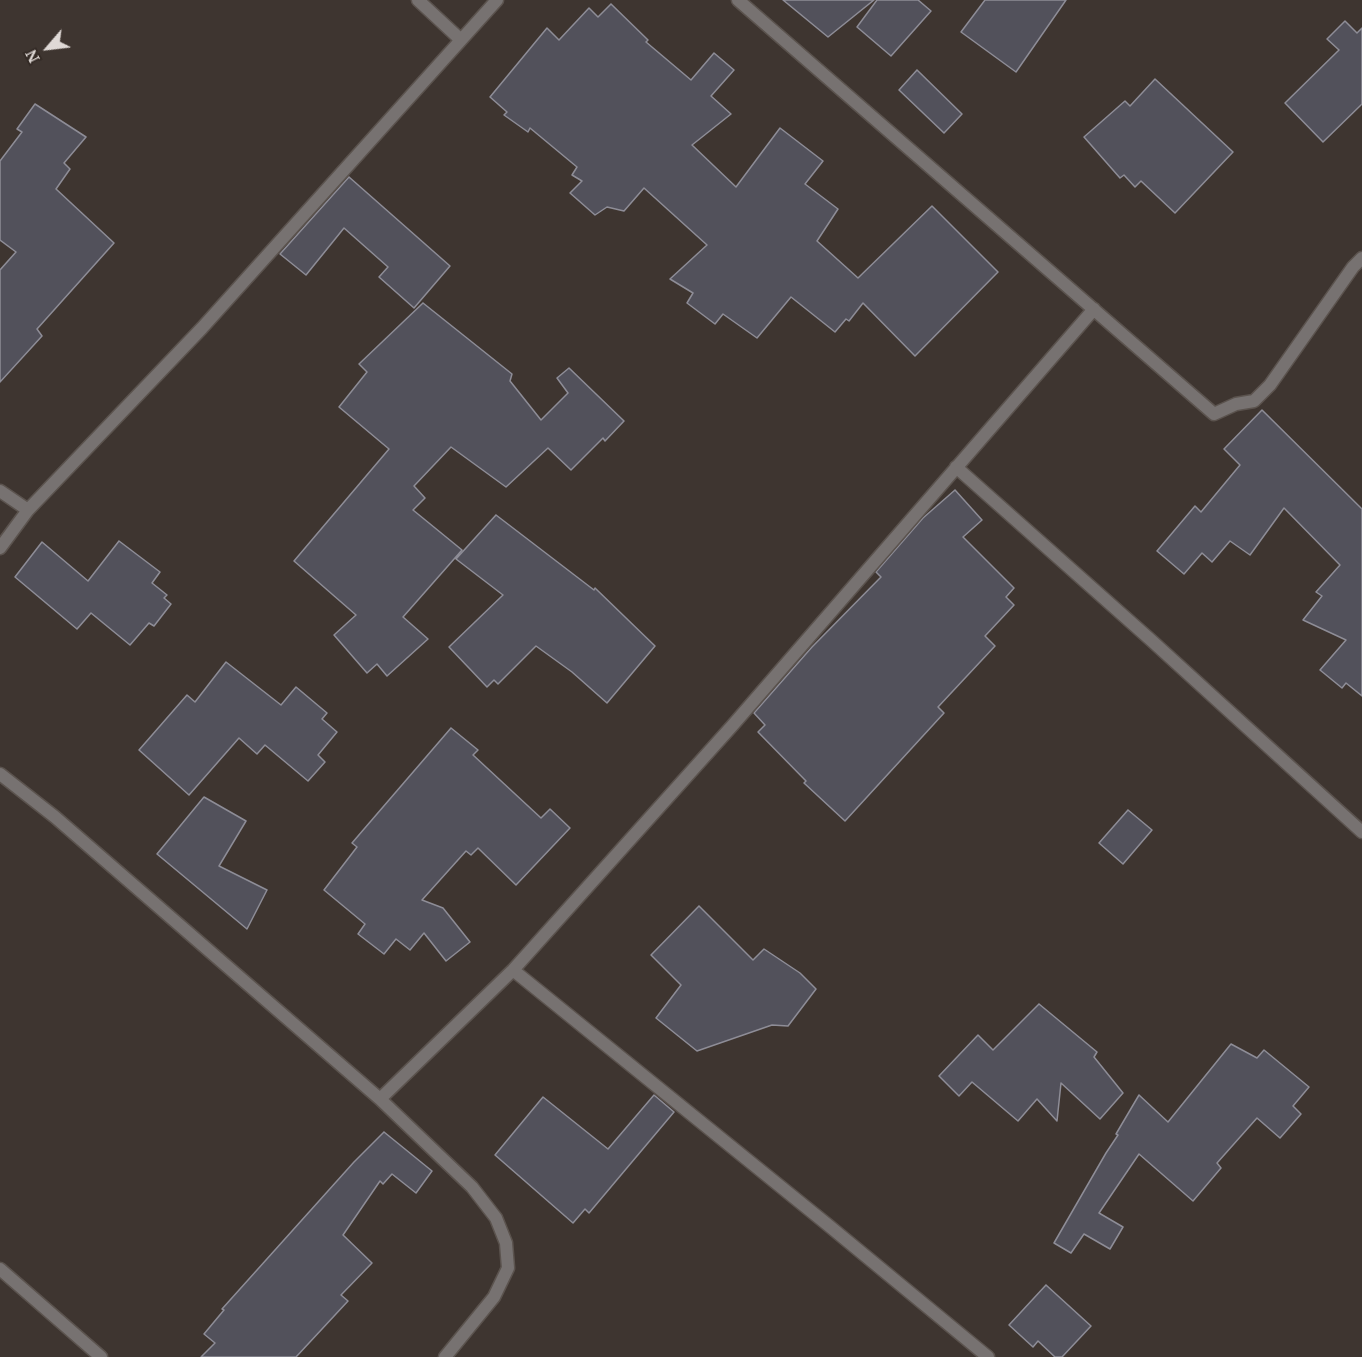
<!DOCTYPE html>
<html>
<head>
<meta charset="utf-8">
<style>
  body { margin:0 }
  #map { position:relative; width:1362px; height:1357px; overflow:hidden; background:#3e3530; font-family:"PT Serif",serif }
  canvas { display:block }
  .north { position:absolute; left:18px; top:18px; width:60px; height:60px; -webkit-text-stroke:4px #342b26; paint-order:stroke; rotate:242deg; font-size:16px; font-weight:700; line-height:24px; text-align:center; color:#dfd9d6 }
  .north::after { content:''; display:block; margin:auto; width:21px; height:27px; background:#dfd9d6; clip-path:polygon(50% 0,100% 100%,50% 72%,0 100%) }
</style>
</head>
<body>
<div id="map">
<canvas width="1362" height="1357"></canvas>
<div class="north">N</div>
</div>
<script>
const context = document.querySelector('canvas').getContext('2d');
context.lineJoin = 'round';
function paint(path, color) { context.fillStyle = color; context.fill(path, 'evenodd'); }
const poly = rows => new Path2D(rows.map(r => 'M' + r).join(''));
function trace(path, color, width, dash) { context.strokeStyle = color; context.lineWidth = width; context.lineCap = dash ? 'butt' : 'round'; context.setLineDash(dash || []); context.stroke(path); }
const building = poly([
  [783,0,874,0,828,37,783,0],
  [877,0,918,0,931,11,891,56,857,27,877,0],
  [985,0,1066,0,1016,72,961,32,985,0],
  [611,4,648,40,646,42,691,80,714,53,734,70,711,96,731,114,692,145,736,187,780,128,823,161,805,184,838,209,817,241,858,278,932,206,998,272,915,356,863,303,849,321,846,319,835,332,791,297,757,338,723,314,715,324,687,303,693,293,670,279,707,245,644,188,624,211,607,207,595,215,570,193,582,181,572,175,577,167,530,128,528,132,504,115,507,112,490,97,547,28,559,40,589,8,598,17,611,4],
  [1345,21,1357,33,1362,28,1362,104,1323,142,1285,103,1339,50,1327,39,1345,21],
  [917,70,962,114,944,133,899,90,917,70],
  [1155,79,1233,152,1175,213,1141,181,1135,187,1124,175,1120,178,1084,137,1125,101,1130,106,1155,79],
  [35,104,86,137,64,163,70,169,56,189,114,243,37,329,42,336,0,382,0,270,16,252,0,240,0,161,22,132,17,129,35,104],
  [349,177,450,266,414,308,379,277,388,267,344,228,306,275,280,254,349,177],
  [423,303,512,374,510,381,541,420,568,393,557,378,569,368,624,421,605,441,603,438,571,470,548,448,506,487,451,447,414,486,425,498,413,510,462,550,403,617,428,639,387,676,377,664,367,673,334,635,356,615,294,561,389,449,339,407,367,372,359,364,423,303],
  [1262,410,1362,509,1362,696,1346,683,1342,688,1320,670,1346,640,1303,620,1322,596,1316,592,1340,565,1284,508,1250,555,1230,541,1212,562,1202,553,1184,574,1157,551,1195,506,1201,512,1240,465,1224,449,1262,410],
  [955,490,982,520,963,537,1014,588,1006,597,1014,605,985,636,995,646,938,707,944,713,845,821,804,783,806,781,758,732,765,725,754,713,812,647,881,577,876,572,923,518,955,490],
  [496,515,594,590,595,588,655,646,607,703,572,672,536,646,498,684,494,680,487,687,449,647,503,595,456,559,496,515],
  [119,541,160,572,152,583,167,595,164,598,171,604,154,626,149,623,130,645,91,613,77,629,15,577,42,542,88,581,119,541],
  [226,662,281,705,296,687,327,713,322,719,337,732,318,755,325,762,308,781,265,745,257,754,239,738,189,795,139,750,187,695,195,702,226,662],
  [451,728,478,750,473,755,541,818,550,809,570,828,516,885,478,848,471,855,466,851,422,900,443,908,470,942,446,961,424,933,410,950,396,939,384,954,358,934,365,924,324,890,357,847,352,843,451,728],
  [204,797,246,821,219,866,267,890,247,929,157,854,204,797],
  [1128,810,1152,830,1123,864,1099,843,1128,810],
  [699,906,753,960,764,949,800,973,816,989,788,1026,772,1025,697,1051,656,1018,681,985,651,955,699,906],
  [1039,1004,1097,1052,1094,1057,1123,1093,1100,1119,1061,1083,1057,1121,1037,1099,1018,1121,972,1082,959,1096,939,1076,978,1035,993,1050,1039,1004],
  [1231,1044,1257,1058,1264,1050,1309,1087,1293,1106,1301,1114,1280,1138,1257,1118,1217,1163,1221,1168,1193,1201,1139,1154,1099,1213,1123,1227,1110,1249,1084,1234,1071,1253,1054,1243,1106,1153,1118,1135,1116,1134,1139,1095,1168,1122,1231,1044],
  [654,1095,674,1112,589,1213,585,1209,573,1223,495,1155,543,1097,608,1149,654,1095],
  [384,1132,432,1171,416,1193,392,1174,383,1184,380,1181,343,1235,372,1263,341,1295,348,1301,296,1357,201,1357,215,1343,204,1334,224,1310,222,1309,354,1162,384,1132],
  [1046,1285,1091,1326,1062,1357,1055,1357,1038,1341,1033,1347,1009,1325,1046,1285]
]);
paint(building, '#52515b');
trace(building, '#8e8d97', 1.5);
const minor = poly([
  [418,0,461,40],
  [738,0,1214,414,1236,404,1254,401,1270,385,1353,267,1362,258],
  [956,467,1152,641,1362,832],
  [0,491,28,510],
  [0,548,28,510,202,328,497,0],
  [0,774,55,817,380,1099,513,970,732,726,1094,309],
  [513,970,828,1225,988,1357],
  [380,1099,472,1187,496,1218,506,1243,508,1268,494,1297,445,1357],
  [0,1269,101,1357]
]);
trace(minor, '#5b534e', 15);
trace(minor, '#777271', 12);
</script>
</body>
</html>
